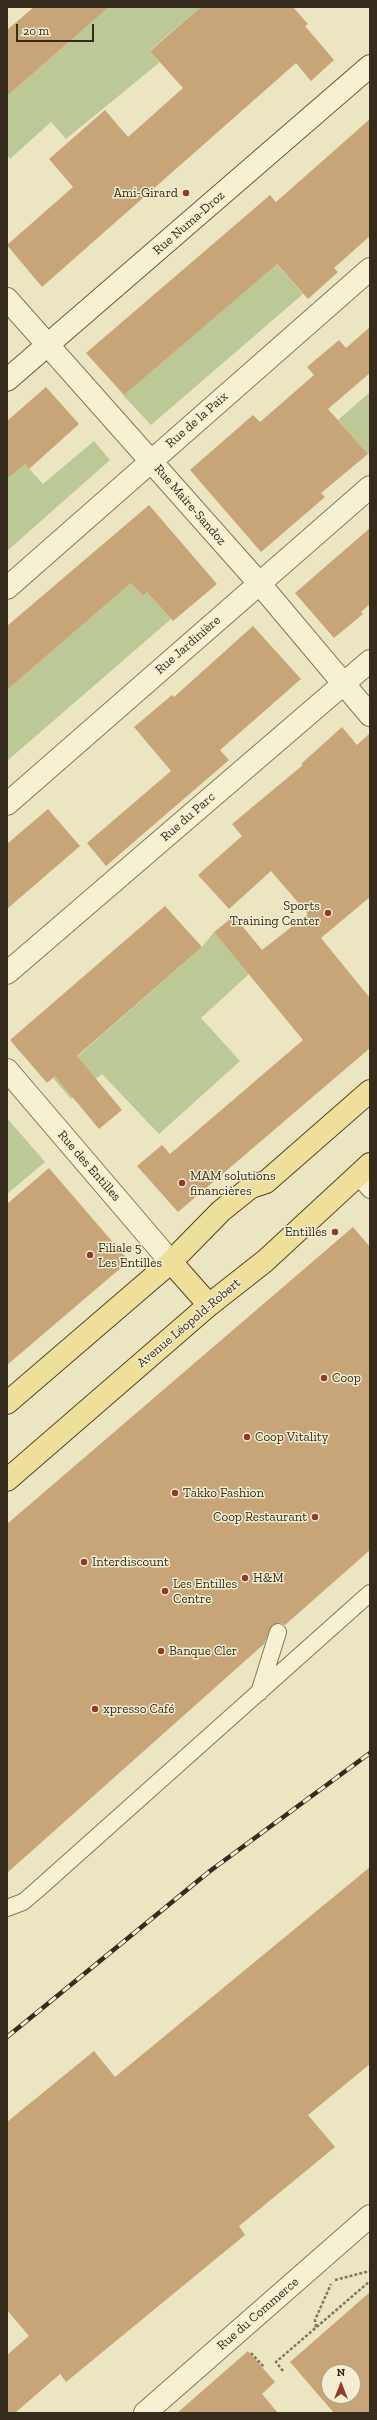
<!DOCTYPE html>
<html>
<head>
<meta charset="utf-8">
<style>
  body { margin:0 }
  #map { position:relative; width:377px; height:2420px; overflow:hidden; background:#ece5c1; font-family:"Zilla Slab",serif }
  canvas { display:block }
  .frame { position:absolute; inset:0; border:8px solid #352c1d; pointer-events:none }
  .north { position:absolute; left:321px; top:2364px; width:40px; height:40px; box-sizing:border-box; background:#f3eed1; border:1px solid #a7a089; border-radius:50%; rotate:0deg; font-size:11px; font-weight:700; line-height:16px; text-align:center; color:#352c1d }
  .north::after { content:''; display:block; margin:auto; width:14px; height:18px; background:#903a2d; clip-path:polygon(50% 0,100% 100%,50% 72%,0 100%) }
  .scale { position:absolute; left:16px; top:24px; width:78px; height:18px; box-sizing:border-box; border:2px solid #352c1d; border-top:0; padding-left:5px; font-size:12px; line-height:14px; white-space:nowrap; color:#352c1d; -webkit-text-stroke:3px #f3eed1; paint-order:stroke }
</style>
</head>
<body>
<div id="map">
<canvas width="377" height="2420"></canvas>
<div class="frame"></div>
<div class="north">N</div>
<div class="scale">20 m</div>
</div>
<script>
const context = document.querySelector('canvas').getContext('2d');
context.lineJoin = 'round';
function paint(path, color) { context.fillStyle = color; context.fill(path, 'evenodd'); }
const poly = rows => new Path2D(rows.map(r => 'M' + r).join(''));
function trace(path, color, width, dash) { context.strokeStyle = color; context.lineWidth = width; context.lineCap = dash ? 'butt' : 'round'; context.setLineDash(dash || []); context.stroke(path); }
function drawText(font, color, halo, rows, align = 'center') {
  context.font = font + ' "Zilla Slab",serif'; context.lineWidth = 3; context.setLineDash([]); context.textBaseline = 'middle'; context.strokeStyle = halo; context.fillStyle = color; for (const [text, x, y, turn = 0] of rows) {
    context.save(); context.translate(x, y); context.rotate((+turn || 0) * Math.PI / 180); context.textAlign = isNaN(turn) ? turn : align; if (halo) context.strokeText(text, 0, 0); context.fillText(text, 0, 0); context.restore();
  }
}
paint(poly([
  [109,7,201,7,150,50,160,62,66,139,51,122,10,159,7,155,7,96],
  [240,222,303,294,151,425,123,395,180,347],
  [370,392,370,451,368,454,338,420],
  [94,441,110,460,7,551,7,479,25,464,43,484],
  [131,583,143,596,147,592,171,619,7,761,7,690],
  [214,932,249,974,201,1018,240,1061,159,1134,102,1074,71,1099,53,1078,202,947],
  [7,1118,45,1162,7,1194]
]), '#bcc996');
paint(poly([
  [34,7,109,7,7,96,7,30],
  [201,7,293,7,308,24,305,26,334,60,311,81,296,63,42,287,7,245,73,187,49,159,105,110,128,137,183,88,150,51],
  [370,119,370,236,334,268,338,272,308,299,277,264,124,395,86,353,270,195,276,202],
  [370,327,370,373,328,409,368,454,321,493,325,497,261,552,190,470,253,415,260,422,314,375,307,367,339,340,346,348],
  [46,387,79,424,29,469,25,464,7,479,7,421],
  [149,505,217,584,173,621,147,592,143,596,131,583,7,690,7,626],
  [370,528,370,604,361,612,363,614,334,638,295,593],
  [253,626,301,679,220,750,229,760,106,866,87,843,171,771,134,727,172,695,174,697],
  [342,727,357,745,370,733,370,897,321,938,370,998,370,1048,178,1212,137,1166,162,1145,170,1154,303,1040,214,932,234,916,262,950,308,914,271,871,229,909,198,875,242,836,232,824,303,765,301,764],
  [48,809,80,846,7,909,7,844],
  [165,906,202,947,77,1056,122,1110,99,1129,55,1076,47,1083,10,1040],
  [49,1168,129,1261,7,1365,7,1204],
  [353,1227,370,1247,370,1550,285,1625,280,1623,272,1625,264,1644,7,1873,7,1524],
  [370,1867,370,2064,308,2115,335,2147,239,2226,245,2235,66,2382,60,2374,15,2413,7,2413,7,2355,29,2336,7,2310,7,2122,94,2051,115,2077],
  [370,2292,370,2413,334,2413,290,2362],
  [329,2372,353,2372,353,2396,329,2396],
  [248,2351,275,2382,262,2394,278,2413,177,2413]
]), '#c8a579');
const lane = poly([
  [357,1175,370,1190],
  [259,1693,278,1632],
  [7,1908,23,1902,36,1891,370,1593]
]);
const street = poly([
  [7,299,259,583,370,715],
  [7,588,370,269],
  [7,804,370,487],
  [7,973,370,661],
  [7,1070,171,1262],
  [145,2413,370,2216]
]);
const secondary = poly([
  [7,380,370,66]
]);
const primary = poly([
  [171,1262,209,1305],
  [7,1403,171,1262,221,1211,251,1187,266,1182,370,1091],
  [7,1480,209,1305,265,1261,370,1164]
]);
trace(lane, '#84765a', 18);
trace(street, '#84765a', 24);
trace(secondary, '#66573d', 24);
trace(primary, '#52442e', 24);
trace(poly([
  [335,2280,370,2271],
  [316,2327,315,2320,331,2284],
  [251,2353,264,2367],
  [283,2371,276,2362,370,2281]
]), '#84765a', 2.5, [3, 2]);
trace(lane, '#f7f1d4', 16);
trace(street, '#f7f1d4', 22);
trace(secondary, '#f7f1d4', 22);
trace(primary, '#eedf9a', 22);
const rail = poly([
  [7,2037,210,1871,370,1753]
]);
trace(rail, '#352c1d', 4.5);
trace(rail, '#f3eed1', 3, [9]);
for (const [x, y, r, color] of [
  [186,193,4,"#903a2d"],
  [328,913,4,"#903a2d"],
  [182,1183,4,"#903a2d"],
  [335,1232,4,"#903a2d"],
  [90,1255,4,"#903a2d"],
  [324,1378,4,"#903a2d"],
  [247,1437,4,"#903a2d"],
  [175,1493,4,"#903a2d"],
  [315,1517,4,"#903a2d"],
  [84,1562,4,"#903a2d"],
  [245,1578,4,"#903a2d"],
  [165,1591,4,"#903a2d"],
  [161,1651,4,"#903a2d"],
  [95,1709,4,"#903a2d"]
]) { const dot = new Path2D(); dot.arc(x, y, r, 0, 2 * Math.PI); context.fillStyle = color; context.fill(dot); trace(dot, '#f3eed1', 1.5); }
drawText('13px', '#352c1d', '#f3eed1', [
  ["Ami-Girard",178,193,"right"],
  ["Sports",320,906,"right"],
  ["Training Center",320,921,"right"],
  ["MAM solutions",190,1176],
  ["financières",190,1191],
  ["Entilles",327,1232,"right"],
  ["Filiale 5",98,1248],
  ["Les Entilles",98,1263],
  ["Coop",332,1378],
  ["Coop Vitality",255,1437],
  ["Takko Fashion",183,1493],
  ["Coop Restaurant",307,1517,"right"],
  ["Interdiscount",92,1562],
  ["H&M",253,1578],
  ["Les Entilles",173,1584],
  ["Centre",173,1599],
  ["Banque Cler",169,1651],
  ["xpresso Café",103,1709]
], 'left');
drawText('13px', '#352c1d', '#f3eed1', [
  ["Rue Numa-Droz",189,223,-41],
  ["Rue de la Paix",197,420,-41],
  ["Rue Maire-Sandoz",190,505,49],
  ["Rue Jardinière",188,645,-41],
  ["Rue du Parc",188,817,-41],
  ["Rue des Entilles",89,1166,49],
  ["Avenue Léopold-Robert",189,1323,-40],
  ["Rue du Commerce",258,2314,-41]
]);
</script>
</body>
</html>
